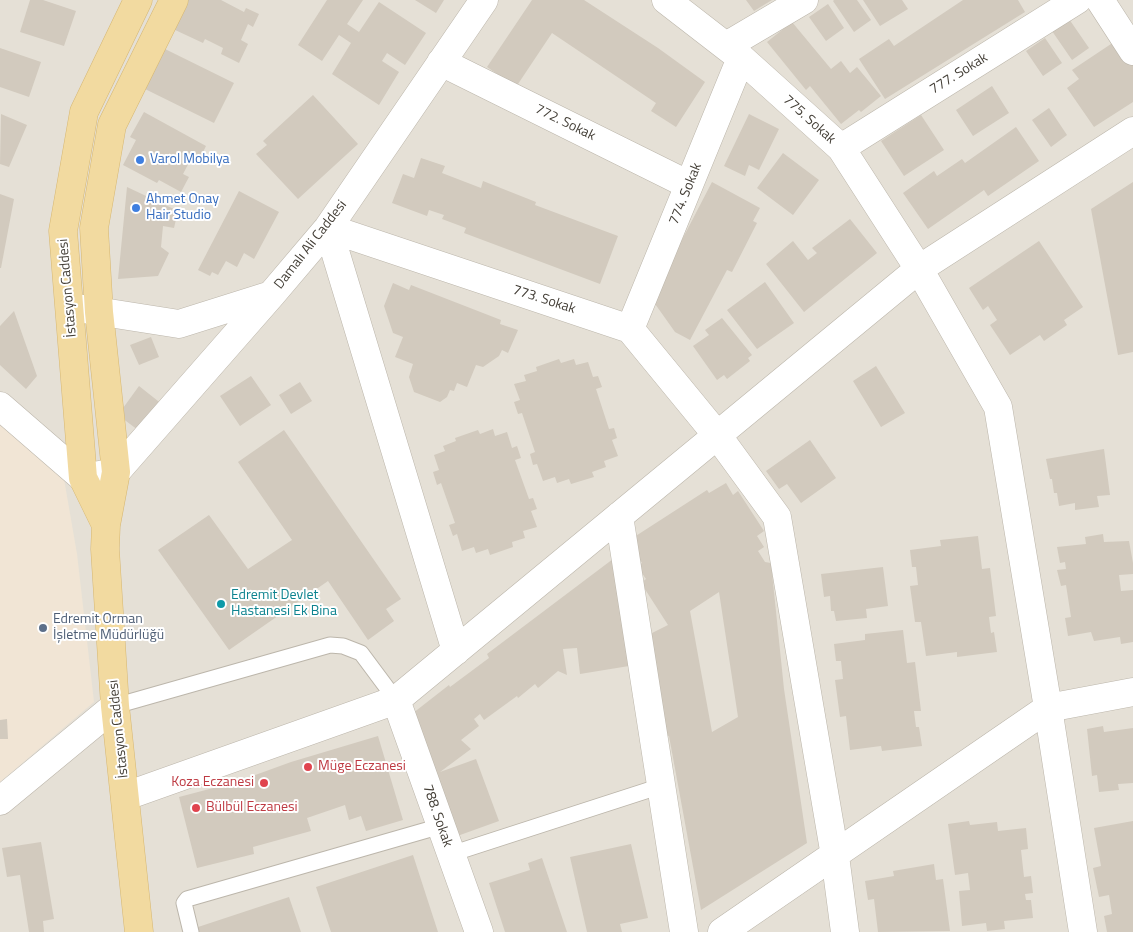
<!DOCTYPE html>
<html>
<head>
<meta charset="utf-8">
<style>
  body { margin:0 }
  canvas { display:block; background:#f2efe8 }
</style>
</head>
<body>
<canvas width="1133" height="932"></canvas>
<script>
const context = document.querySelector('canvas').getContext('2d');
context.lineJoin = 'round';
function paint(path, color) { context.fillStyle = color; context.fill(path, 'evenodd'); }
const poly = rows => new Path2D(rows.map(r => 'M' + r).join(''));
function trace(path, color, width, dash) { context.strokeStyle = color; context.lineWidth = width; context.lineCap = dash ? 'butt' : 'round'; context.setLineDash(dash || []); context.stroke(path); }
function drawText(font, color, halo, rows, align = 'center') {
  context.font = font + ' "Titillium Web",sans-serif'; context.lineWidth = 4; context.setLineDash([]); context.textBaseline = 'middle'; context.strokeStyle = halo; context.fillStyle = color; for (const [text, x, y, turn = 0] of rows) {
    context.save(); context.translate(x, y); context.rotate((+turn || 0) * Math.PI / 180); context.textAlign = isNaN(turn) ? turn : align; if (halo) context.strokeText(text, 0, 0); context.fillText(text, 0, 0); context.restore();
  }
}
paint(poly([
  [0,0,1133,0,1133,932,0,932]
]), '#e5e0d6');
paint(poly([
  [0,425,64,479,77,554,94,702,0,782]
]), '#f1e5d5');
paint(poly([
  [30,0,43,0,76,11,64,46,20,32],
  [187,0,221,0,244,12,246,8,259,14,253,27,248,24,241,40,248,44,239,63,221,54,223,48,205,39,203,43,173,29],
  [327,0,363,0,347,24,359,32,379,2,426,33,405,65,387,53,382,61,399,72,379,105,332,74,351,43,339,35,322,61,298,45],
  [415,0,444,0,436,13],
  [532,0,584,0,658,48,705,82,676,127,651,111,656,103,552,33,516,87,487,67],
  [746,0,772,0,754,11],
  [834,0,857,0,871,20,854,32,833,1],
  [863,0,902,0,908,9,880,26],
  [963,0,1018,0,1025,12,885,99,859,59,889,39,894,46],
  [828,4,844,28,826,41,809,17],
  [1069,19,1089,48,1072,60,1052,31],
  [792,22,831,69,841,61,850,73,857,67,881,96,861,112,859,110,841,124,810,86,806,90,767,42],
  [1045,38,1062,63,1043,76,1026,51],
  [1117,40,1133,64,1133,102,1094,127,1067,88,1079,79,1072,70],
  [0,48,41,62,29,97,0,87],
  [165,49,234,83,214,123,145,89],
  [992,86,1009,113,973,136,956,110],
  [313,95,358,144,298,199,256,154,267,145,263,141],
  [1049,108,1067,135,1051,147,1032,120],
  [144,112,206,146,200,158,193,155,183,174,189,177,181,192,159,180,157,183,123,165,136,140,130,137],
  [1,114,27,125,9,167,0,164],
  [749,114,779,129,759,170,749,165,745,176,724,166],
  [921,115,944,150,904,176,881,141],
  [1016,127,1039,161,988,196,984,190,928,229,903,193,934,171,937,176,962,159,965,163],
  [783,153,819,180,793,215,757,188],
  [421,158,445,166,442,173,481,188,483,181,536,202,535,205,618,236,600,284,464,233,466,228,442,219,444,215,429,210,427,216,392,203,403,174,414,178],
  [712,182,760,208,753,221,757,223,732,272,727,270,690,340,675,332,653,301,672,259],
  [1133,182,1133,352,1118,355,1091,209],
  [127,187,178,211,174,228,163,226,161,247,169,253,158,276,118,279],
  [239,191,279,212,254,259,244,253,237,267,226,261,218,275,212,272,210,276,198,270],
  [0,194,14,199,1,268,0,268],
  [850,219,877,253,804,312,766,264,793,241,808,260,817,253,812,248],
  [1039,241,1083,307,1064,320,1067,325,1044,341,1040,335,1010,355,990,325,997,320,988,306,983,310,969,288],
  [765,282,794,323,757,349,727,310],
  [393,283,409,290,411,285,501,320,500,324,518,330,508,353,502,350,499,356,483,367,476,365,467,387,457,383,454,391,450,390,447,397,440,402,414,392,409,377,413,364,395,357,403,337,393,333,384,306],
  [14,311,37,376,26,389,0,365,0,326],
  [722,318,752,355,748,358,750,361,727,379,724,375,717,380,693,346,709,335,705,330],
  [151,337,159,357,139,365,130,345],
  [559,359,561,363,574,359,576,365,588,362,593,377,598,376,602,387,596,389,609,429,614,428,617,438,612,440,618,456,604,461,606,467,592,472,594,477,571,484,569,479,557,483,555,477,543,481,537,464,533,465,530,454,535,452,522,413,518,414,514,402,520,400,514,384,526,381,524,375,537,371,536,367],
  [876,366,905,413,881,427,853,381],
  [251,376,271,405,240,426,220,396],
  [300,382,312,401,291,414,279,395],
  [139,386,163,405,142,433,118,415],
  [493,429,495,436,507,432,512,448,517,446,521,458,515,460,529,499,533,498,537,509,531,511,537,527,523,531,525,538,512,542,513,547,490,555,488,549,476,553,474,547,462,551,457,534,453,536,449,525,455,523,441,483,437,485,433,472,439,470,434,455,445,451,443,446,456,441,455,438,478,430,480,434],
  [284,430,401,599,386,609,394,621,368,640,328,581,229,650,158,550,209,515,248,569,292,540,238,462],
  [810,440,836,478,801,503,787,484,779,489,766,471],
  [1104,449,1110,495,1097,496,1099,507,1075,510,1075,503,1059,506,1057,493,1054,493,1052,479,1050,479,1046,459],
  [726,483,733,495,738,491,764,531,757,536,764,547,758,551,765,562,771,563,784,689,807,843,701,910,669,736,664,738,646,636,668,625,641,583,646,579,637,566,642,563,628,541,707,490,709,493],
  [719,592,738,717,712,732,690,611],
  [1103,534,1104,542,1129,541,1133,563,1133,574,1119,575,1121,591,1133,590,1133,642,1121,644,1120,637,1094,641,1091,632,1068,636,1065,618,1071,617,1066,585,1061,586,1057,570,1066,569,1065,562,1060,563,1057,547,1086,544,1085,537],
  [978,536,982,569,990,568,996,616,989,617,991,633,994,632,997,652,957,657,957,652,926,656,921,622,915,622,910,586,918,585,916,567,912,567,910,550,941,546,940,540],
  [613,559,629,666,580,674,577,648,563,649,567,675,558,671,538,688,535,684,518,698,517,696,484,720,480,714,474,719,479,726,461,740,471,749,440,772,476,759,499,821,449,839,408,717,449,685,450,687,489,658,487,654],
  [883,567,888,606,866,609,867,618,836,621,834,611,831,611,830,596,824,597,821,574],
  [903,630,907,663,915,662,921,711,914,711,916,727,919,727,922,746,882,751,881,746,850,750,846,716,840,717,835,680,843,679,841,661,836,661,834,644,865,640,865,634],
  [7,719,8,739,0,739,0,720],
  [1103,726,1104,732,1133,728,1133,783,1118,784,1119,790,1099,792,1097,775,1092,776,1087,729],
  [378,736,403,820,366,831,361,816,349,820,345,805,307,818,311,831,253,847,254,854,197,868,179,797,236,782,291,762],
  [969,821,970,825,997,822,998,831,1026,828,1028,849,1021,850,1024,877,1031,876,1033,893,1025,894,1026,900,1031,900,1033,918,1004,921,1005,929,987,931,986,923,962,926,959,891,970,890,968,873,955,875,948,824],
  [1133,821,1133,932,1107,932,1104,916,1112,914,1109,895,1099,897,1093,868,1101,866,1094,828],
  [41,842,54,919,43,921,44,932,29,932,20,875,7,877,2,848],
  [631,844,648,918,620,924,622,932,587,932,570,857],
  [413,855,438,932,331,932,316,887],
  [542,858,567,932,505,932,489,883,530,870,528,863],
  [934,864,936,880,943,879,950,931,878,932,874,899,868,900,865,881,894,876,893,871],
  [289,897,301,932,193,932,192,929]
]), '#d2cabe');
const service = poly([
  [115,706,330,645,343,646,361,653,396,700],
  [451,854,661,786],
  [191,932,184,903,187,899,441,826]
]);
const minor = poly([
  [666,0,741,58,841,148,919,269,998,407,1048,708,1083,932],
  [1100,0,1133,51],
  [726,46,804,0],
  [441,62,689,185],
  [841,148,1077,0],
  [328,228,630,329,717,435,777,517,835,856,845,932],
  [328,228,456,651],
  [77,308,179,324,271,295],
  [630,329,741,58],
  [0,406,83,478,116,472,272,294,328,228,484,0],
  [619,516,684,932],
  [396,700,479,932],
  [126,796,396,700,919,269,1133,131],
  [0,801,115,706],
  [722,932,1048,708,1133,692]
]);
const primary = poly([
  [106,525,83,478,63,231,84,112,138,0],
  [139,932,115,706,105,549,106,525,116,472,99,312,94,228,112,125,174,0]
]);
trace(service, '#bcb6ab', 17);
trace(minor, '#bcb6ab', 29);
trace(primary, '#d6b772', 29);
trace(service, '#fff', 15);
trace(minor, '#fff', 28);
trace(primary, '#f2daa0', 28);
for (const [x, y, r, color] of [
  [140,160,5,"#3f7fe0"],
  [136,208,5,"#3f7fe0"],
  [221,604,5,"#0f9aa8"],
  [43,628,5,"#5c6f8a"],
  [308,767,5,"#e0444e"],
  [264,783,5,"#e0444e"],
  [196,808,5,"#e0444e"]
]) { const dot = new Path2D(); dot.arc(x, y, r, 0, 2 * Math.PI); context.fillStyle = color; context.fill(dot); trace(dot, '#fff', 2); }
drawText('14px', '#443f37', '#fff', [
  ["777. Sokak",959,74,-32],
  ["775. Sokak",809,120,42],
  ["772. Sokak",565,123,26],
  ["774. Sokak",686,194,-68],
  ["Damalı Ali Caddesi",311,245,-52],
  ["İstasyon Caddesi",68,288,-95],
  ["773. Sokak",544,300,18],
  ["İstasyon Caddesi",119,729,-96],
  ["788. Sokak",437,816,71]
]);
drawText('14px', '#366cbe', '#fff', [
  ["Varol Mobilya",150,160],
  ["Ahmet Onay",146,200],
  ["Hair Studio",146,216]
], 'left');
drawText('14px', '#0d838f', '#fff', [
  ["Edremit Devlet",231,596],
  ["Hastanesi Ek Bina",231,612]
], 'left');
drawText('14px', '#4e5e75', '#fff', [
  ["Edremit Orman",53,620],
  ["İşletme Müdürlüğü",53,636]
], 'left');
drawText('14px', '#be3a42', '#fff', [
  ["Müge Eczanesi",318,767],
  ["Koza Eczanesi",254,783,"right"],
  ["Bülbül Eczanesi",206,808]
], 'left');
</script>
</body>
</html>
